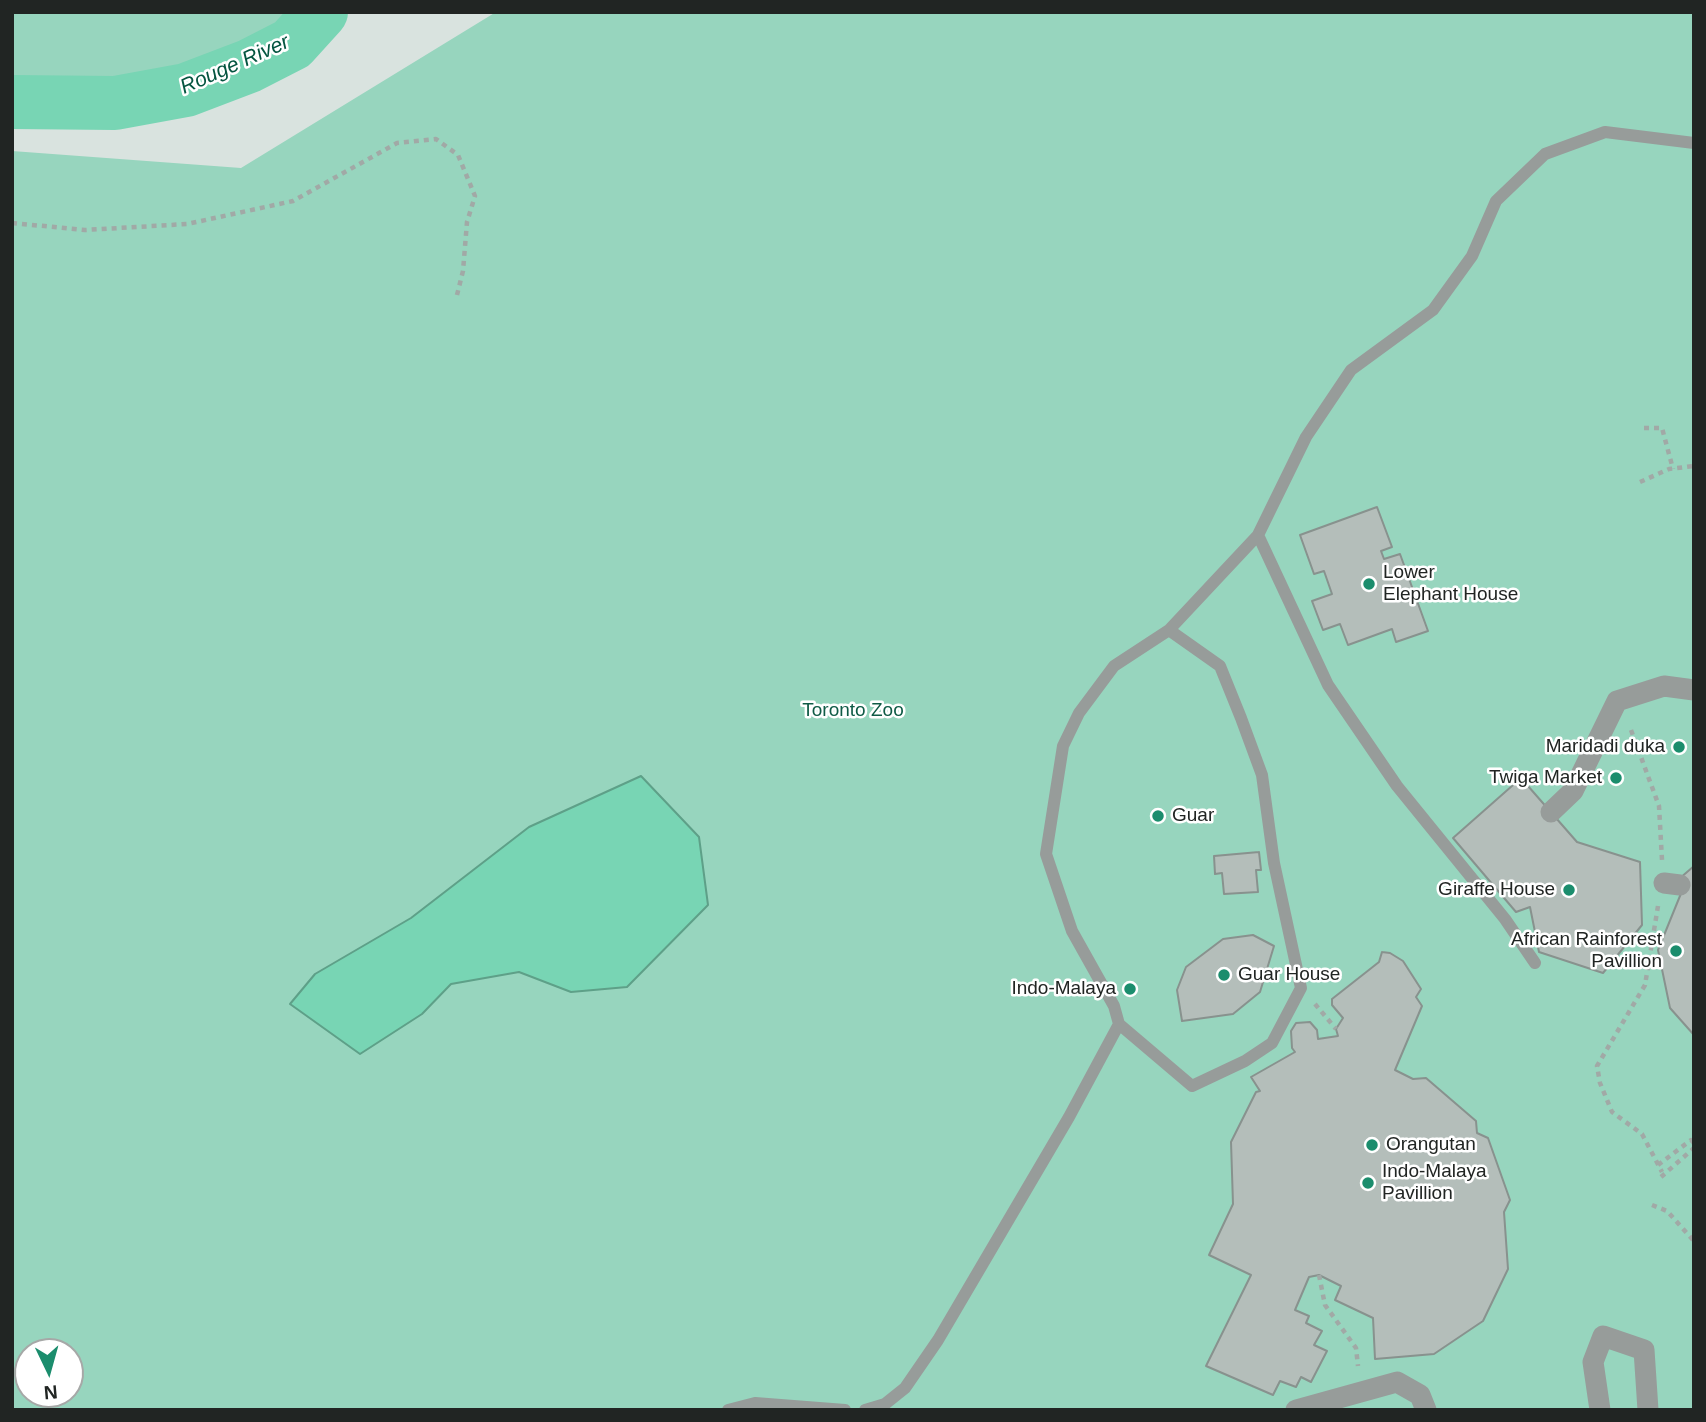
<!DOCTYPE html>
<html>
<head>
<meta charset="utf-8">
<style>
  body { margin:0 }
  #map { position:relative; width:1706px; height:1422px; overflow:hidden; background:#d9e3df; font-family:Arial,sans-serif }
  canvas { display:block }
  .frame { position:absolute; inset:0; border:14px solid #212523; pointer-events:none }
  .north { position:absolute; left:14px; top:1338px; width:70px; height:70px; box-sizing:border-box; background:#fff; border:2px solid #a6a8a7; border-radius:50%; rotate:175deg; font-size:19px; font-weight:700; line-height:28px; text-align:center; color:#212523 }
  .north::after { content:''; display:block; margin:auto; width:24px; height:32px; background:#1b8d6d; clip-path:polygon(50% 0,100% 100%,50% 72%,0 100%) }
</style>
</head>
<body>
<div id="map">
<canvas width="1706" height="1422"></canvas>
<div class="frame"></div>
<div class="north">N</div>
</div>
<script>
const context = document.querySelector('canvas').getContext('2d');
context.lineJoin = 'round';
function paint(path, color) { context.fillStyle = color; context.fill(path, 'evenodd'); }
const poly = rows => new Path2D(rows.map(r => 'M' + r).join(''));
function trace(path, color, width, dash) { context.strokeStyle = color; context.lineWidth = width; context.lineCap = dash ? 'butt' : 'round'; context.setLineDash(dash || []); context.stroke(path); }
function drawText(font, color, halo, rows, align = 'center') {
  context.font = font + ' Arial,sans-serif'; context.lineWidth = 5; context.setLineDash([]); context.textBaseline = 'middle'; context.strokeStyle = halo; context.fillStyle = color; for (const [text, x, y, turn = 0] of rows) {
    context.save(); context.translate(x, y); context.rotate((+turn || 0) * Math.PI / 180); context.textAlign = isNaN(turn) ? turn : align; if (halo) context.strokeText(text, 0, 0); context.fillText(text, 0, 0); context.restore();
  }
}
paint(poly([
  [12,12,326,12,313,29,191,86,100,98,12,98],
  [496,12,1694,12,1694,1410,12,1410,12,151,241,168],
  [28,1352,70,1352,70,1394,28,1394]
]), '#97d5be');
const water = poly([
  [641,776,699,837,708,905,627,987,571,992,519,972,451,984,422,1014,360,1054,290,1004,315,974,411,918,529,827,641,776]
]);
paint(water, '#78d5b4');
trace(water, '#5ea088', 2);
trace(poly([
  [12,102,115,103,186,90,249,66,292,44,321,12]
]), '#78d5b4', 54);
const building = poly([
  [1377,507,1392,547,1381,551,1384,559,1400,554,1428,631,1396,642,1392,629,1348,645,1340,624,1323,630,1312,601,1332,594,1324,571,1314,574,1300,535,1377,507],
  [1521,778,1577,842,1640,862,1642,925,1603,973,1539,952,1530,907,1516,912,1453,838,1521,778],
  [1259,852,1261,870,1256,870,1258,892,1224,894,1222,873,1215,874,1214,856,1259,852],
  [1694,866,1694,1035,1670,1008,1658,950,1682,891,1679,879,1694,866],
  [1253,935,1274,946,1260,992,1233,1014,1182,1021,1177,990,1186,967,1223,939,1253,935],
  [1382,952,1390,953,1403,961,1421,989,1416,997,1422,1006,1395,1070,1413,1079,1426,1078,1476,1121,1477,1133,1488,1138,1510,1200,1504,1212,1508,1269,1483,1321,1434,1354,1375,1359,1373,1318,1335,1300,1341,1286,1319,1275,1309,1277,1295,1310,1309,1316,1306,1323,1322,1331,1314,1345,1327,1351,1311,1382,1301,1377,1296,1387,1280,1381,1273,1395,1206,1366,1251,1275,1209,1255,1233,1204,1231,1142,1256,1092,1260,1091,1251,1077,1295,1052,1292,1048,1291,1031,1296,1023,1310,1022,1317,1030,1318,1039,1338,1036,1336,1029,1343,1018,1332,1005,1332,999,1379,962,1382,952]
]);
paint(building, '#b4beba');
trace(building, '#88928e', 2);
trace(poly([
  [12,223,85,230,187,224,293,201,397,143,436,139,458,155,475,196,467,222,463,271,456,299],
  [1644,428,1662,428,1673,469],
  [1640,482,1669,469,1694,466],
  [1631,730,1659,806,1662,860],
  [1658,906,1645,985,1597,1066,1600,1083,1612,1112,1642,1134,1662,1172],
  [1315,1004,1336,1029],
  [1658,1165,1691,1140,1694,1143],
  [1661,1177,1694,1148],
  [1652,1205,1667,1211,1694,1241],
  [1319,1275,1325,1305,1356,1348,1358,1366]
]), '#a1a9a6', 4.5, [5, 5]);
trace(poly([
  [1258,535,1328,685,1397,786,1505,919,1535,963],
  [1169,630,1220,666,1241,718,1262,775,1274,863,1301,988,1272,1043,1245,1061,1192,1086,1119,1024,1114,1006,1072,931,1046,854,1063,746,1079,713,1114,666,1169,630,1258,535,1306,437,1351,370,1433,310,1472,256,1496,201,1545,154,1605,132,1694,143],
  [728,1410,755,1403,845,1410],
  [865,1410,885,1404,905,1388,938,1340,1069,1117,1119,1024]
]), '#979c9a', 12);
trace(poly([
  [1551,812,1573,791,1617,701,1664,686,1694,690],
  [1664,883,1680,885],
  [1296,1410,1397,1382,1420,1395,1426,1410],
  [1600,1410,1593,1362,1603,1336,1644,1350,1648,1410]
]), '#979c9a', 21);
for (const [x, y, r, color] of [
  [1369,584,7,"#1b8d6d"],
  [1679,747,7,"#1b8d6d"],
  [1616,778,7,"#1b8d6d"],
  [1158,816,7,"#1b8d6d"],
  [1569,890,7,"#1b8d6d"],
  [1676,951,7,"#1b8d6d"],
  [1224,975,7,"#1b8d6d"],
  [1130,989,7,"#1b8d6d"],
  [1372,1145,7,"#1b8d6d"],
  [1368,1183,7,"#1b8d6d"]
]) { const dot = new Path2D(); dot.arc(x, y, r, 0, 2 * Math.PI); context.fillStyle = color; context.fill(dot); trace(dot, '#fff', 2.5); }
drawText('19px', '#212523', '#fff', [
  ["Lower",1383,573],
  ["Elephant House",1383,595],
  ["Maridadi duka",1665,747,"right"],
  ["Twiga Market",1602,778,"right"],
  ["Guar",1172,816],
  ["Giraffe House",1555,890,"right"],
  ["African Rainforest",1662,940,"right"],
  ["Pavillion",1662,962,"right"],
  ["Guar House",1238,975],
  ["Indo-Malaya",1116,989,"right"],
  ["Orangutan",1386,1145],
  ["Indo-Malaya",1382,1172],
  ["Pavillion",1382,1194]
], 'left');
drawText('19px', '#0f5b46', '#fff', [
  ["Toronto Zoo",853,711]
]);
drawText('italic 21px', '#045540', '#fff', [
  ["Rouge River",235,65,-24]
]);
</script>
</body>
</html>
